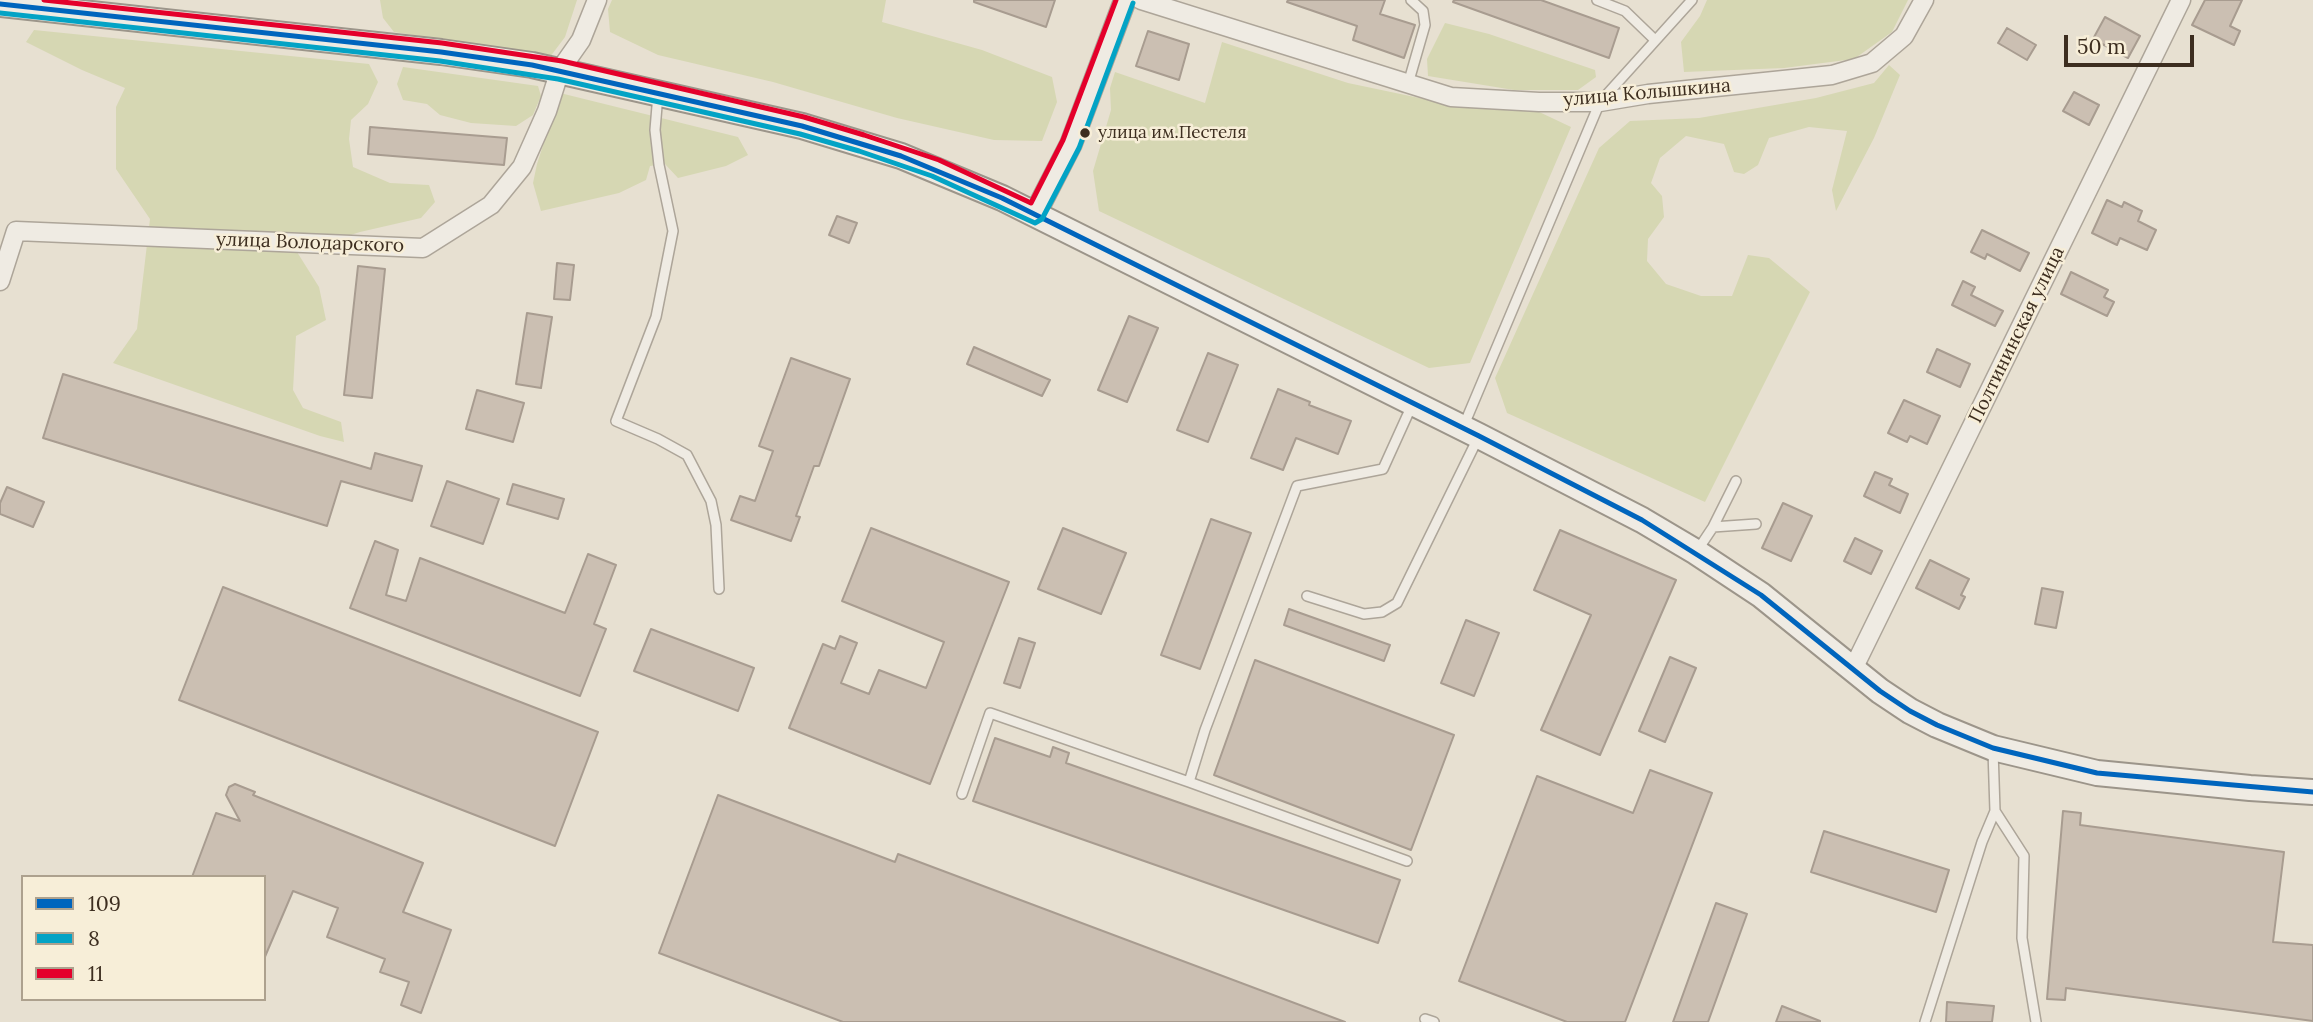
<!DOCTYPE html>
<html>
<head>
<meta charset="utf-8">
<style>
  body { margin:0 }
  #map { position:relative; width:2313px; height:1022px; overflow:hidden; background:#e7e0d1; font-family:Lora,serif }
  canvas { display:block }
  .legend { position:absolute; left:21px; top:875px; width:245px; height:126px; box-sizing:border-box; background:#f7eed8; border:2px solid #ada18e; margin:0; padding:9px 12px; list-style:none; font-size:21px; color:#3d2e20 }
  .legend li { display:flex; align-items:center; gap:14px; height:35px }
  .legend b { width:35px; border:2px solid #ada18e }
  .scale { position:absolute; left:2064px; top:35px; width:130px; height:32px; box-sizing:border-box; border:4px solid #3d2e20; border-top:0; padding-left:9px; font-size:21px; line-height:24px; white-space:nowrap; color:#3d2e20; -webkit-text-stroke:5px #f7eed8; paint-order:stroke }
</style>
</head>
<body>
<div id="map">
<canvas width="2313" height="1022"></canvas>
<ul class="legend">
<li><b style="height:9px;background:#0065bd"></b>109</li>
<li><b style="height:9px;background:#03a3c5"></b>8</li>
<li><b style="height:9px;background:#e4002b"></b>11</li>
</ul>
<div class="scale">50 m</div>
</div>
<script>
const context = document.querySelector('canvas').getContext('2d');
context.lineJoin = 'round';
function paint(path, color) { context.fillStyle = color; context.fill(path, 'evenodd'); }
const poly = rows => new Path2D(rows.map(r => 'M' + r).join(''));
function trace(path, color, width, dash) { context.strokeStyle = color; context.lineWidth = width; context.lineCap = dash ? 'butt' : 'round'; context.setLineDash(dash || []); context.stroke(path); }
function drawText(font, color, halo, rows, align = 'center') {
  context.font = font + ' Lora,serif'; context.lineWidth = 5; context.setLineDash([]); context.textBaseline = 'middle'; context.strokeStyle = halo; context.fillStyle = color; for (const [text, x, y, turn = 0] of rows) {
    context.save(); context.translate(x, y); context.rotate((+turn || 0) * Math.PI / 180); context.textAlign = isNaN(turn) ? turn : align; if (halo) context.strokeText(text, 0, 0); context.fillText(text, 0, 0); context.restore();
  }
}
paint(poly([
  [380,0,577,0,565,37,550,57,394,32,383,18],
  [612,0,886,0,882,22,982,50,1052,77,1057,102,1042,141,994,140,897,118,773,82,658,55,610,32,608,9],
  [1707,0,1908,0,1892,32,1854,59,1784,68,1684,72,1681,42,1700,16],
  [1445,23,1489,34,1595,70,1596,77,1578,90,1514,90,1428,76,1427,59],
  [34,30,369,64,378,82,368,104,351,120,349,139,353,167,390,183,429,185,435,202,421,218,360,232,297,252,319,287,326,320,296,336,293,390,303,408,341,422,344,442,320,436,113,363,137,329,150,219,116,169,116,107,125,88,82,70,26,42],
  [1222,42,1348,83,1448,104,1535,110,1571,127,1470,363,1429,368,1099,211,1093,171,1111,110,1110,88,1115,72,1205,103],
  [1889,65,1900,75,1874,138,1836,211,1832,190,1847,131,1809,127,1769,138,1758,165,1744,174,1734,172,1724,144,1686,136,1660,158,1651,183,1662,196,1664,217,1648,239,1647,261,1666,284,1701,296,1732,296,1748,255,1769,258,1810,292,1705,502,1507,413,1495,378,1599,148,1630,121,1699,118,1816,98,1874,83],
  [403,67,538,86,541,96,533,115,516,126,471,123,440,115,427,104,403,100,397,84],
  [560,93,738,137,748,155,726,166,678,178,665,164,650,166,646,180,619,193,541,211,533,183,537,164]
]), '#d6d7b3');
const building = poly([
  [974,0,1055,0,1046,27,974,2,974,0],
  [1288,0,1385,0,1380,14,1415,25,1404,58,1353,40,1357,26,1287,2,1288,0],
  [1454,0,1541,0,1619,28,1609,58,1453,2,1454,0],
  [2205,0,2242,0,2230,26,2240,31,2234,45,2192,25,2205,0],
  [2105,17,2140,36,2128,58,2093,39,2105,17],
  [2007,28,2036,45,2027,60,1998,43,2007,28],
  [1148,31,1189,44,1179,80,1136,66,1148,31],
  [2074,92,2099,105,2089,125,2063,111,2074,92],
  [370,127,507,138,504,165,368,154,370,127],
  [2107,200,2122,207,2124,202,2142,211,2138,221,2156,230,2147,250,2120,238,2117,245,2092,233,2107,200],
  [837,216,857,223,849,243,829,235,837,216],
  [1982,230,2029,253,2020,271,1987,254,1985,259,1971,252,1982,230],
  [557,263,574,265,570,300,554,299,557,263],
  [358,266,385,269,372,398,344,395,358,266],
  [2071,272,2108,290,2104,297,2114,302,2107,316,2061,294,2071,272],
  [1963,281,1975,287,1971,295,2003,311,1995,326,1952,305,1963,281],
  [527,313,552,317,541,388,516,384,527,313],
  [1129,316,1158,328,1127,402,1098,390,1129,316],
  [974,347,1050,380,1042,396,967,364,974,347],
  [1937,349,1970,364,1960,387,1927,372,1937,349],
  [1208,353,1238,365,1208,442,1177,430,1208,353],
  [791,358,850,379,819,466,814,466,796,516,800,517,791,541,731,520,740,496,755,501,773,451,759,446,791,358],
  [63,374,371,469,375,453,422,466,412,501,341,481,327,526,43,438,63,374],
  [1278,389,1310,402,1309,405,1351,421,1338,454,1296,438,1283,470,1251,458,1278,389],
  [477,390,524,403,513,442,466,429,477,390],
  [1904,400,1940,416,1927,444,1910,436,1907,442,1888,433,1904,400],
  [1875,472,1892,479,1889,485,1908,494,1900,513,1864,496,1875,472],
  [447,481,499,499,483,544,431,526,447,481],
  [513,484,564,499,558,519,507,504,513,484],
  [7,487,44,502,33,527,0,514,0,503,7,487],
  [1783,503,1812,516,1791,561,1762,548,1783,503],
  [1211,519,1251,533,1200,669,1161,655,1211,519],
  [871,528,1009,582,930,784,789,728,823,644,835,649,840,636,857,643,841,683,869,694,879,670,926,688,944,642,842,601,871,528],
  [1063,528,1126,553,1101,614,1038,589,1063,528],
  [1560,530,1676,580,1600,755,1541,730,1591,615,1534,590,1560,530],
  [1855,538,1882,551,1871,574,1844,561,1855,538],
  [375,541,398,550,386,595,406,601,420,558,565,613,588,554,616,565,594,624,606,629,580,696,350,608,375,541],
  [1930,560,1969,579,1961,595,1965,597,1959,609,1916,588,1930,560],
  [223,587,598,732,555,846,179,700,223,587],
  [2042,588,2063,592,2056,628,2035,624,2042,588],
  [1289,609,1390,645,1384,661,1284,625,1289,609],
  [1466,620,1499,633,1474,696,1441,683,1466,620],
  [651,629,754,668,738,711,634,671,651,629],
  [1019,638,1035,643,1020,688,1004,683,1019,638],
  [1670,657,1696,668,1665,742,1639,731,1670,657],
  [1255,660,1454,735,1411,850,1214,775,1255,660],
  [995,738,1050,757,1053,747,1069,753,1066,763,1400,880,1378,943,973,801,995,738],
  [1650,770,1712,793,1625,1022,1567,1022,1459,981,1537,776,1633,813,1650,770],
  [235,784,255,792,253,795,423,863,403,912,451,930,421,1013,401,1005,409,982,380,972,385,959,327,937,338,908,293,891,264,959,264,877,192,877,216,813,240,821,226,795,229,787,235,784],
  [718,795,895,862,898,854,1345,1022,843,1022,659,953,718,795],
  [2063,811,2081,813,2080,825,2284,852,2273,942,2313,945,2313,1021,2066,988,2065,1000,2047,999,2063,811],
  [1824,831,1949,870,1936,912,1811,872,1824,831],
  [1716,903,1747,914,1708,1022,1673,1022,1716,903],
  [1947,1002,1994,1006,1992,1022,1946,1022,1947,1002],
  [1782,1006,1820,1021,1820,1022,1776,1022,1782,1006]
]);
paint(building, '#cbbfb2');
trace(building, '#a89c90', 2);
const service = poly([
  [1597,0,1625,11,1655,40],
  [1408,84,1425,25,1423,11,1411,0],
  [658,94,655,130,659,165,673,231,656,317,616,421,658,439,687,455,711,501,716,525,719,589],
  [1464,425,1600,102,1692,0],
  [1713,527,1756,524],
  [1697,551,1713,527,1736,481],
  [1307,596,1364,614,1382,612,1397,603,1478,438],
  [1189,782,1205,730,1297,486,1383,469,1412,405],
  [962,794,990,713,1189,782,1407,861],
  [1995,811,2024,856,2022,938,2036,1022],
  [1425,1019,1434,1022],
  [1925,1022,1982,842,1995,811,1993,750]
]);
const minor = poly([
  [1141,0,1451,97,1539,102,1600,102,1648,94,1832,75,1872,63,1904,36,1924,0],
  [0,281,16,231,423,248,491,205,522,167,547,111,560,70,581,40,597,0],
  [1853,669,2181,0]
]);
const tertiary = poly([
  [1035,214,1071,144,1125,0]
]);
const secondary = poly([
  [0,4,441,52,532,65,802,126,901,156,1002,198,1479,436,1642,520,1696,552,1761,595,1880,691,1910,711,1937,725,1993,748,2097,773,2250,788,2313,792]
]);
trace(service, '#ada599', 12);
trace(minor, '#ada599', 21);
trace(tertiary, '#ada599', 24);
trace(secondary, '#9c958a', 28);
trace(service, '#efebe3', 9);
trace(minor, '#efebe3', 18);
trace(tertiary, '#efebe3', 21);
trace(secondary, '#efebe3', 24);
trace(poly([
  [0,4,441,52,532,65,802,126,901,156,1002,198,1479,436,1642,520,1761,595,1880,691,1910,711,1937,725,1993,748,2097,773,2313,792]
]), '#0065bd', 5);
trace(poly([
  [0,13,440,61,558,79,800,134,859,151,932,176,1035,223,1042,219,1079,148,1133,3]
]), '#03a3c5', 5);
trace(poly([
  [44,0,442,43,562,61,804,117,864,135,939,160,1031,203,1063,140,1116,0]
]), '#e4002b', 5);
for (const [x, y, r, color] of [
  [1085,133,6,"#3d2e20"]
]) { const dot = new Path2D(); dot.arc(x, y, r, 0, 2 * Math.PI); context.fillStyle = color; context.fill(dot); trace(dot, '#f7eed8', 2.5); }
drawText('17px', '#3d2e20', '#f7eed8', [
  ["улица им.Пестеля",1098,133]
], 'left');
drawText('19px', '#3d2e20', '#f7eed8', [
  ["улица Колышкина",1647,93,-5],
  ["улица Володарского",310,243,2],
  ["Полтининская улица",2017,335,-64]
]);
</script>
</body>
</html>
